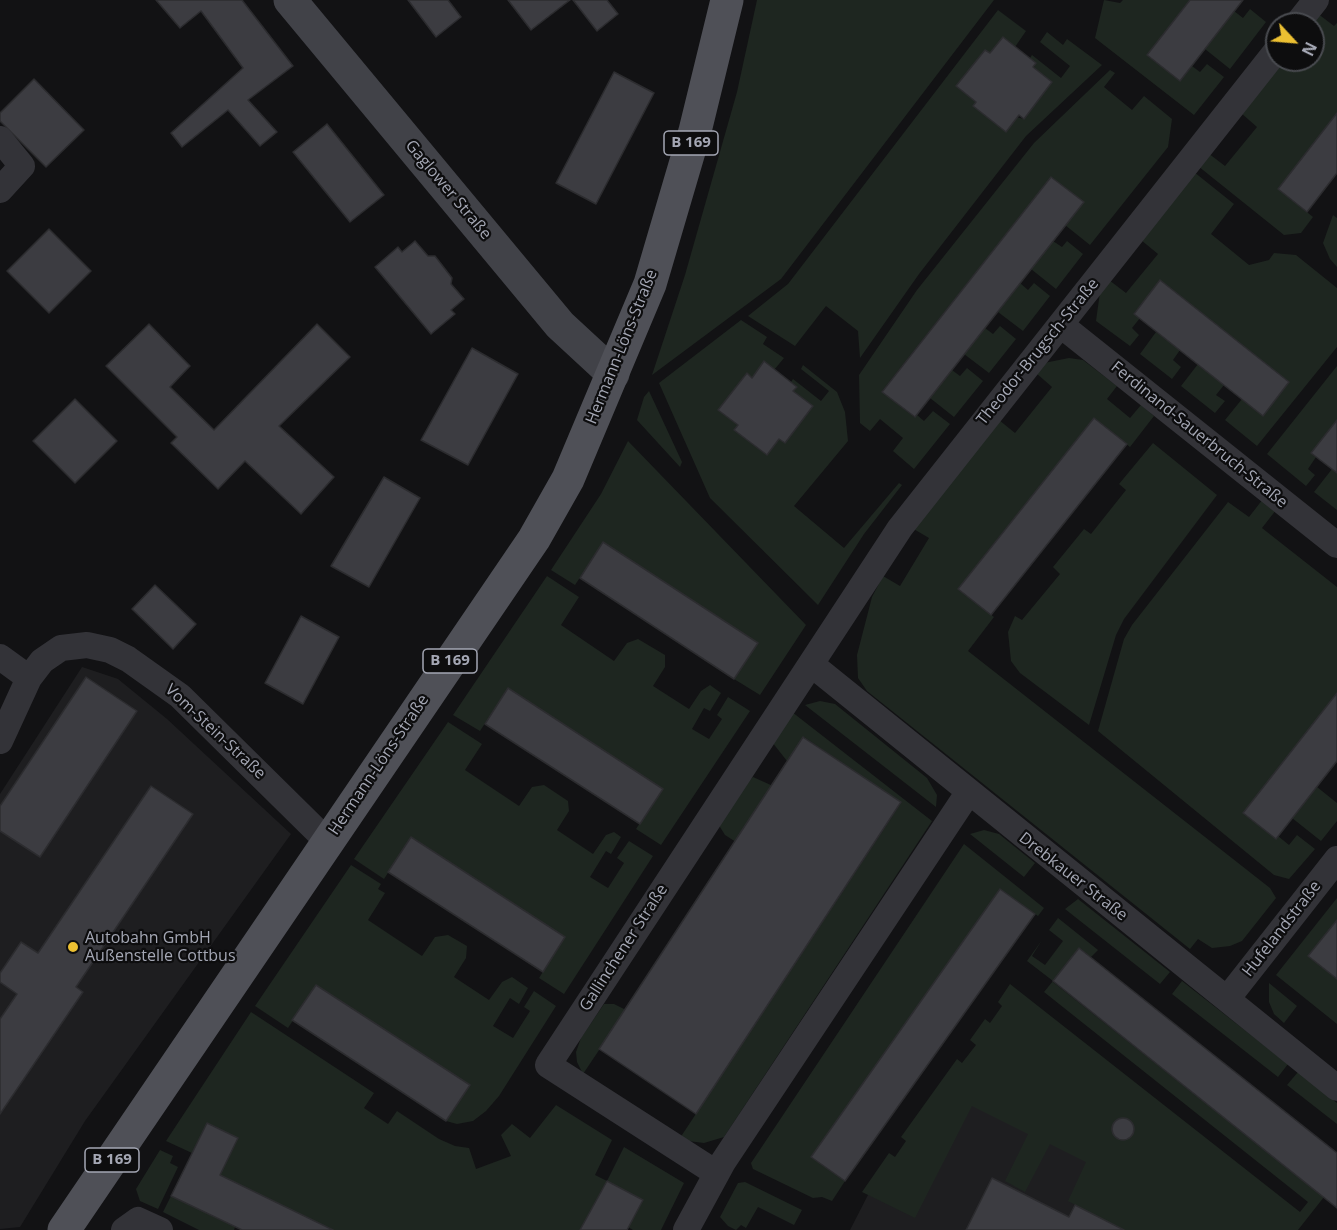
<!DOCTYPE html>
<html>
<head>
<meta charset="utf-8">
<style>
  body { margin:0 }
  #map { position:relative; width:1337px; height:1230px; overflow:hidden; background:#121214; font-family:"Open Sans",sans-serif }
  canvas { display:block }
  .north { position:absolute; left:1265px; top:12px; width:60px; height:60px; box-sizing:border-box; background:#0d0d0e; border:2px solid #494b50; border-radius:50%; rotate:116deg; font-size:16px; font-weight:700; line-height:24px; text-align:center; color:#a4a7b4 }
  .north::after { content:''; display:block; margin:auto; width:21px; height:27px; background:#ecc032; clip-path:polygon(50% 0,100% 100%,50% 72%,0 100%) }
</style>
</head>
<body>
<div id="map">
<canvas width="1337" height="1230"></canvas>
<div class="north">N</div>
</div>
<script>
const context = document.querySelector('canvas').getContext('2d');
context.lineJoin = 'round';
function paint(path, color) { context.fillStyle = color; context.fill(path, 'evenodd'); }
const poly = rows => new Path2D(rows.map(r => 'M' + r).join(''));
function trace(path, color, width, dash) { context.strokeStyle = color; context.lineWidth = width; context.lineCap = dash ? 'butt' : 'round'; context.setLineDash(dash || []); context.stroke(path); }
function drawText(font, color, halo, rows, align = 'center') {
  context.font = font + ' "Open Sans",sans-serif'; context.lineWidth = 4.5; context.setLineDash([]); context.textBaseline = 'middle'; context.strokeStyle = halo; context.fillStyle = color; for (const [text, x, y, turn = 0] of rows) {
    context.save(); context.translate(x, y); context.rotate((+turn || 0) * Math.PI / 180); context.textAlign = isNaN(turn) ? turn : align; if (halo) context.strokeText(text, 0, 0); context.fillText(text, 0, 0); context.restore();
  }
}
paint(poly([
  [82,667,118,679,167,719,291,834,85,1121,20,1227,0,1229,0,794],
  [971,1102,1088,1162,1124,1230,850,1230,869,1193]
]), '#1e1e20');
paint(poly([
  [757,0,994,0,781,279,652,375,685,275,737,92],
  [1104,0,1120,3,1123,0,1190,0,1147,55,1180,81,1192,66,1200,72,1207,64,1224,77,1194,115,1095,38],
  [1250,9,1266,22,1230,69,1205,49,1234,11,1243,18],
  [998,10,1026,31,1015,47,990,53,985,50,957,86,976,102,973,106,1024,119,1035,63,1030,58,1032,55,1061,78,1070,66,1040,42,1047,32,1063,45,1067,39,1102,65,1026,136,919,274,860,358,858,331,826,306,795,346,748,316,788,284],
  [1317,13,1334,26,1337,23,1337,113,1278,189,1313,217,1301,233,1284,235,1198,166,1208,153,1225,166,1257,127,1241,113,1281,60,1313,60,1313,24],
  [1110,70,1115,73,1104,87,1132,110,1144,96,1172,119,1168,147,1090,245,1065,225,1083,202,1051,177,882,391,914,417,917,415,924,421,933,411,950,424,914,469,893,451,903,438,880,419,870,431,860,423,859,375,917,290,1034,143],
  [1194,172,1234,204,1211,234,1249,265,1269,260,1274,253,1296,255,1337,288,1337,347,1257,446,1225,420,1242,399,1263,415,1289,382,1160,281,1134,313,1140,318,1132,328,1139,335,1130,346,1096,321,1100,292,1109,280,1126,293,1158,254,1141,240],
  [1333,215,1337,218,1337,267,1330,259,1323,243],
  [1053,241,1062,247,1067,241,1083,254,1056,289,1031,269],
  [1020,283,1028,290,1034,283,1050,296,1023,331,998,312],
  [741,320,767,337,763,344,784,358,774,370,764,362,752,378,746,374,718,410,738,425,734,430,767,455,779,439,785,443,812,406,793,391,797,387,791,382,793,379,821,401,829,391,801,369,803,365,837,392,845,412,848,441,794,506,844,548,899,483,902,485,864,534,818,605,710,498,659,383],
  [1000,326,1016,339,989,373,964,354,985,328,993,334],
  [1156,332,1180,350,1173,360,1181,367,1172,379,1140,354],
  [1069,358,1083,360,1117,386,1107,399,1130,418,1141,405,1154,416,1130,447,1094,418,991,547,958,589,994,617,968,651,1270,888,1276,898,1242,941,1230,946,1212,948,1198,939,1190,949,867,691,858,678,857,655,872,597,883,576,900,586,929,538,912,528,999,420,1015,433,1052,387,1036,373,1044,363],
  [1198,364,1224,385,1216,395,1225,401,1215,413,1181,386],
  [1337,366,1337,420,1312,454,1316,457,1308,469,1315,475,1306,486,1267,454],
  [967,368,983,381,954,417,930,398,952,370,960,376],
  [649,391,682,462,680,467,637,420,644,397],
  [628,441,806,625,760,695,734,679,603,543,575,585,551,570,601,494],
  [1153,443,1217,495,1124,619,1116,635,1089,725,1020,673,1011,661,1008,632,1015,616,1022,620,1060,574,1053,567,1084,529,1091,534,1126,490,1119,484],
  [1332,469,1337,473,1337,510,1314,492],
  [1263,499,1276,510,1262,528,1337,587,1337,693,1243,813,1276,839,1278,836,1289,845,1297,835,1315,849,1289,879,1274,875,1098,731,1124,639,1132,625,1228,502,1249,517],
  [547,576,579,597,561,625,614,661,627,643,638,639,665,655,665,667,653,686,689,709,701,691,710,685,721,693,710,711,704,708,692,729,709,739,722,719,717,715,728,697,750,711,661,845,636,829,662,789,508,688,480,731,453,715],
  [820,701,835,704,927,778,937,795,936,807,805,705],
  [792,712,932,821,724,1137,704,1143,688,1141,680,1138,901,803,804,737,787,761,772,742],
  [448,722,482,744,465,770,519,806,532,787,544,785,568,801,569,811,557,830,593,854,606,835,614,832,621,837,611,854,606,851,590,877,608,888,624,863,617,858,629,841,653,856,564,994,539,978,565,937,411,837,384,879,354,859],
  [753,777,773,786,736,842,725,835,720,827,720,820,744,784],
  [1317,787,1337,803,1337,821,1321,841,1292,818],
  [984,830,999,834,1035,863,1024,877,970,834],
  [964,844,1044,908,1038,916,1000,890,811,1157,845,1181,832,1201,822,1197,813,1198,753,1169,751,1163],
  [351,865,381,884,378,889,385,893,368,920,422,956,435,937,448,935,467,946,466,958,454,977,489,1000,502,982,512,977,528,988,519,1004,510,998,493,1026,513,1038,530,1011,524,1007,534,991,556,1006,499,1096,486,1111,473,1121,457,1124,446,1121,469,1085,316,985,288,1028,255,1006],
  [1337,898,1337,920,1308,956,1337,979,1337,1024,1276,975],
  [1078,899,1170,972,1160,984,1065,909],
  [1058,918,1098,950,1091,957,1079,948,1053,982,1324,1197,1298,1230,1122,1230,1068,1201,1086,1162,1050,1144,1025,1192,1005,1181,1028,1134,972,1106,915,1218,862,1192,889,1153,895,1157,906,1141,901,1137,957,1059,962,1063,976,1045,970,1040,985,1019,990,1023,1002,1006,998,1002,1010,984,1300,1212,1308,1202,1044,992,1053,981,1027,961,1042,940,1032,956,1045,965,1063,941,1049,930],
  [1182,981,1288,1064,1278,1077,1172,994],
  [1269,983,1297,1006,1284,1023,1274,1014,1269,1002],
  [604,1004,614,1004,626,1010,583,1074,577,1062,576,1052,581,1038],
  [251,1012,374,1093,364,1108,388,1124,397,1111,439,1139,455,1146,469,1148,476,1169,511,1156,501,1135,512,1124,530,1138,556,1105,612,1140,595,1175,607,1181,624,1147,684,1183,661,1230,633,1230,628,1227,643,1200,607,1181,580,1230,333,1230,220,1175,238,1138,207,1123,192,1153,166,1141],
  [1298,1072,1337,1103,1337,1124,1287,1085],
  [160,1150,173,1156,170,1163,178,1167,158,1209,140,1201,136,1189],
  [745,1182,802,1210,794,1225,758,1207,746,1228,741,1225,736,1230,728,1226,720,1217,738,1183],
  [171,1196,235,1227,234,1230,199,1230,163,1212]
]), '#1e2620');
const building = poly([
  [156,0,242,0,293,66,248,100,277,132,260,146,228,110,182,147,171,133,243,68,201,11,180,28,156,0],
  [408,0,448,0,461,17,436,37,408,0],
  [508,0,570,0,531,30,508,0],
  [573,0,607,0,618,14,597,31,573,0],
  [1190,0,1243,0,1180,81,1147,55,1190,0],
  [1003,37,1036,63,1033,67,1052,82,1024,119,1019,115,1006,132,973,106,976,102,956,86,985,50,990,53,1003,37],
  [614,72,654,93,596,204,556,183,614,72],
  [34,79,84,130,46,167,0,121,0,113,34,79],
  [1337,113,1337,173,1307,212,1278,189,1337,113],
  [327,124,384,195,350,222,293,152,327,124],
  [1051,177,1084,202,915,417,882,392,1051,177],
  [49,229,91,271,49,313,7,271,49,229],
  [415,241,428,256,435,256,452,278,451,284,464,299,451,310,455,314,431,334,375,267,398,247,402,252,415,241],
  [1160,280,1289,382,1263,416,1134,314,1160,280],
  [149,324,190,366,170,387,214,430,317,324,350,357,279,426,334,477,301,514,245,461,218,489,171,443,177,437,106,366,149,324],
  [472,348,518,374,468,465,421,440,472,348],
  [764,361,797,387,793,391,813,406,785,443,779,439,767,455,734,430,738,425,718,410,747,373,752,378,764,361],
  [75,399,117,441,75,483,33,441,75,399],
  [1094,418,1127,444,991,615,958,589,1094,418],
  [1337,420,1337,473,1311,453,1337,420],
  [384,477,420,498,369,587,331,566,384,477],
  [603,542,758,643,734,679,580,578,603,542],
  [155,585,196,624,173,649,132,609,155,585],
  [301,616,339,637,303,704,265,683,301,616],
  [86,677,137,711,40,857,0,831,0,806,86,677],
  [508,688,663,789,640,824,485,724,508,688],
  [1337,693,1337,761,1276,839,1243,813,1337,693],
  [803,737,901,802,696,1114,599,1049,803,737],
  [151,786,193,814,76,987,83,992,0,1114,0,1019,17,994,0,982,0,973,21,942,38,953,151,786],
  [411,837,565,937,543,972,388,872,411,837],
  [1000,889,1035,914,845,1181,811,1157,1000,889],
  [1337,920,1337,979,1308,956,1337,920],
  [1079,948,1337,1153,1337,1208,1053,981,1079,948],
  [316,985,470,1085,446,1121,292,1020,316,985],
  '1112 1129a11 11 0 1 1 22 0a11 11 0 1 1-22 0Z',
  [207,1123,238,1138,220,1175,333,1230,242,1230,171,1196,207,1123],
  [992,1178,1069,1217,1075,1205,1124,1230,966,1230,992,1178],
  [607,1181,643,1200,627,1230,580,1230,607,1181]
]);
paint(building, '#3c3c41');
trace(building, '#2c2c2f', 1.5);
trace(poly([
  [1297,24,1316,0],
  [0,139,22,166,0,190],
  [1061,325,1337,545],
  [0,657,29,678],
  [811,664,1337,1088],
  [0,741,29,678,42,661,61,648,87,645,110,650,128,659,180,696,327,841],
  [1227,999,1337,859],
  [716,1173,548,1065,900,528,1277,50],
  [124,1230,138,1220,160,1230],
  [686,1230,723,1162,968,793]
]), '#333338', 26);
trace(poly([
  [290,0,560,325,613,374]
]), '#414248', 33);
trace(poly([
  [64,1230,534,539,568,479,650,284,695,131,727,0]
]), '#4f5057', 33);
for (const [x, y, r, color] of [
  [73,947,6,"#ecc032"]
]) { const dot = new Path2D(); dot.arc(x, y, r, 0, 2 * Math.PI); context.fillStyle = color; context.fill(dot); trace(dot, '#0d0d0e', 2); }
for (const [x, y, w] of [
  [691,143,54],
  [450,661,54],
  [112,1160,54]
]) { const box = new Path2D(); box.roundRect(x - w / 2, y - 12, w, 24, 4.5); context.fillStyle = '#0d0d0e'; context.fill(box); trace(box, '#a4a7b4', 1.5); }
drawText('bold 15px', '#a4a7b4', null, [
  ["B 169",691,143],
  ["B 169",450,661],
  ["B 169",112,1160]
]);
drawText('16px', '#a4a7b4', '#0d0d0e', [
  ["Gaglower Straße",448,190,50],
  ["Hermann-Löns-Straße",622,347,-68],
  ["Theodor-Brugsch-Straße",1038,352,-51],
  ["Ferdinand-Sauerbruch-Straße",1199,435,39],
  ["Vom-Stein-Straße",215,732,43],
  ["Hermann-Löns-Straße",379,765,-56],
  ["Drebkauer Straße",1073,877,38],
  ["Hufelandstraße",1282,929,-52],
  ["Gallinchener Straße",624,948,-57]
]);
drawText('16px', '#a4a7b4', '#0d0d0e', [
  ["Autobahn GmbH",85,938],
  ["Außenstelle Cottbus",85,956]
], 'left');
</script>
</body>
</html>
